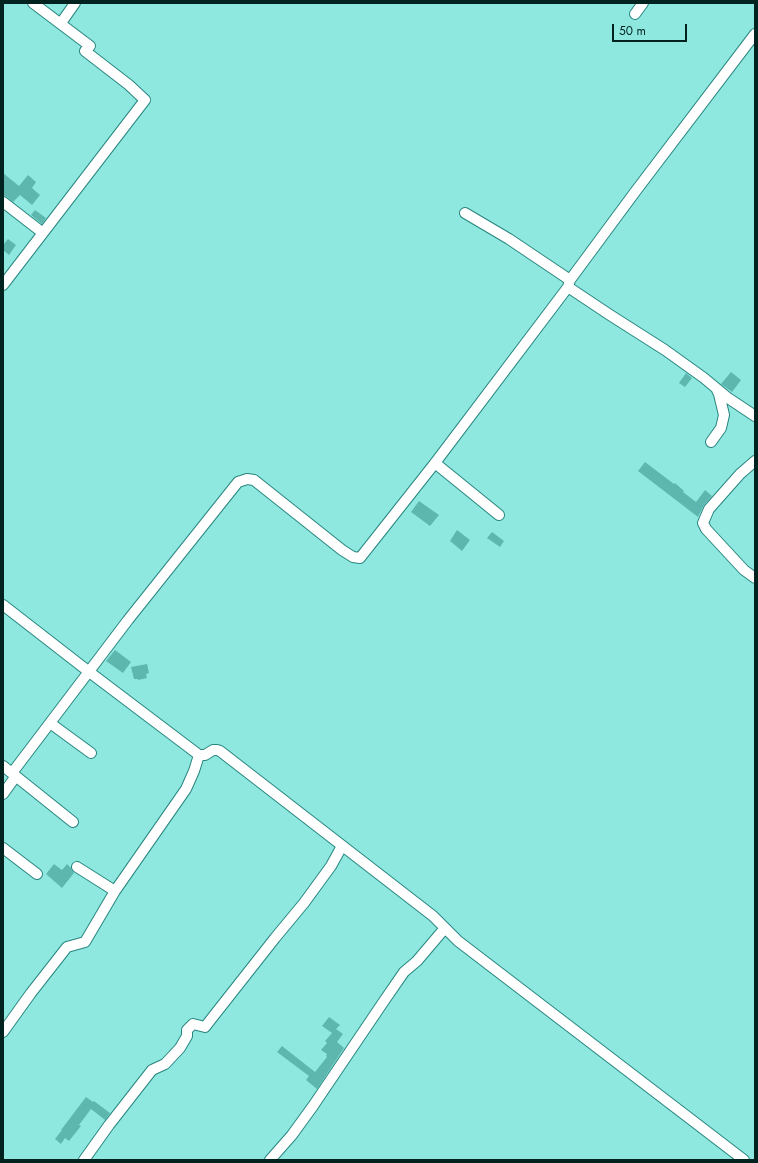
<!DOCTYPE html>
<html>
<head>
<meta charset="utf-8">
<style>
  body { margin:0 }
  #map { position:relative; width:758px; height:1163px; overflow:hidden; background:#8fe8e0; font-family:Jost,sans-serif }
  canvas { display:block }
  .frame { position:absolute; inset:0; border:4px solid #002320; pointer-events:none }
  .scale { position:absolute; left:612px; top:24px; width:75px; height:18px; box-sizing:border-box; border:2px solid #002320; border-top:0; padding-left:5px; font-size:12px; line-height:14px; white-space:nowrap; color:#002320; -webkit-text-stroke:3px #8fe8e0; paint-order:stroke }
</style>
</head>
<body>
<div id="map">
<canvas width="758" height="1163"></canvas>
<div class="frame"></div>
<div class="scale">50 m</div>
</div>
<script>
const context = document.querySelector('canvas').getContext('2d');
context.lineJoin = 'round';
function paint(path, color) { context.fillStyle = color; context.fill(path, 'evenodd'); }
const poly = rows => new Path2D(rows.map(r => 'M' + r).join(''));
function trace(path, color, width, dash) { context.strokeStyle = color; context.lineWidth = width; context.lineCap = dash ? 'butt' : 'round'; context.setLineDash(dash || []); context.stroke(path); }
paint(poly([
  [3,173,19,186,28,175,36,182,32,188,40,195,32,205,20,195,13,202,7,197,3,195],
  [35,210,46,218,42,224,31,215],
  [8,239,16,245,9,255,3,250,3,245],
  [731,372,741,380,732,392,721,384],
  [686,373,692,378,685,387,679,383],
  [645,462,674,484,675,483,684,491,683,492,696,502,705,490,712,496,704,505,698,517,638,471],
  [419,501,439,515,430,526,411,512],
  [457,530,470,540,462,551,450,541],
  [492,532,504,541,500,547,487,538],
  [115,650,131,662,123,673,106,661],
  [147,664,149,673,146,674,147,678,138,680,138,679,134,679,131,667],
  [54,864,62,870,67,864,71,868,74,873,62,888,46,874],
  [329,1017,340,1025,336,1029,343,1034,337,1042,344,1048,317,1089,306,1080,309,1076,277,1052,282,1046,315,1072,327,1057,326,1056,327,1054,321,1050,327,1043,325,1041,332,1033,322,1026],
  [86,1097,93,1102,94,1101,110,1113,105,1120,91,1109,79,1125,81,1126,69,1141,65,1138,61,1144,55,1139,62,1130,61,1130]
]), '#5eb7af');
const minor = poly([
  [635,14,643,3],
  [61,23,75,3],
  [3,202,43,233],
  [465,213,509,239,570,280],
  [3,285,145,100,129,85,85,51,90,46,33,3],
  [568,287,610,315,665,350,704,378,728,398,755,416],
  [711,442,721,428,724,415,719,394,717,390],
  [755,461,740,474,709,509,703,523,706,529,744,570,755,578],
  [435,463,499,515],
  [3,605,88,671,199,755,205,755,213,750,217,750,220,751,433,916,458,941,744,1160],
  [50,723,91,753],
  [3,766,73,822],
  [12,773,128,620,238,482,247,479,254,480,342,550,353,557,360,558,435,463,568,287,570,280,635,192,755,34],
  [3,794,16,776],
  [3,848,37,874],
  [77,867,115,891],
  [3,1032,31,993,67,947,85,942,115,891,186,789,194,771,199,755],
  [84,1160,109,1125,152,1070,165,1064,180,1048,187,1036,187,1030,193,1024,205,1027,212,1018,275,938,304,903,331,866,342,846],
  [270,1160,292,1135,313,1106,384,1001,404,972,417,961,445,928]
]);
trace(minor, '#27867f', 12);
trace(minor, '#fff', 10);
</script>
</body>
</html>
